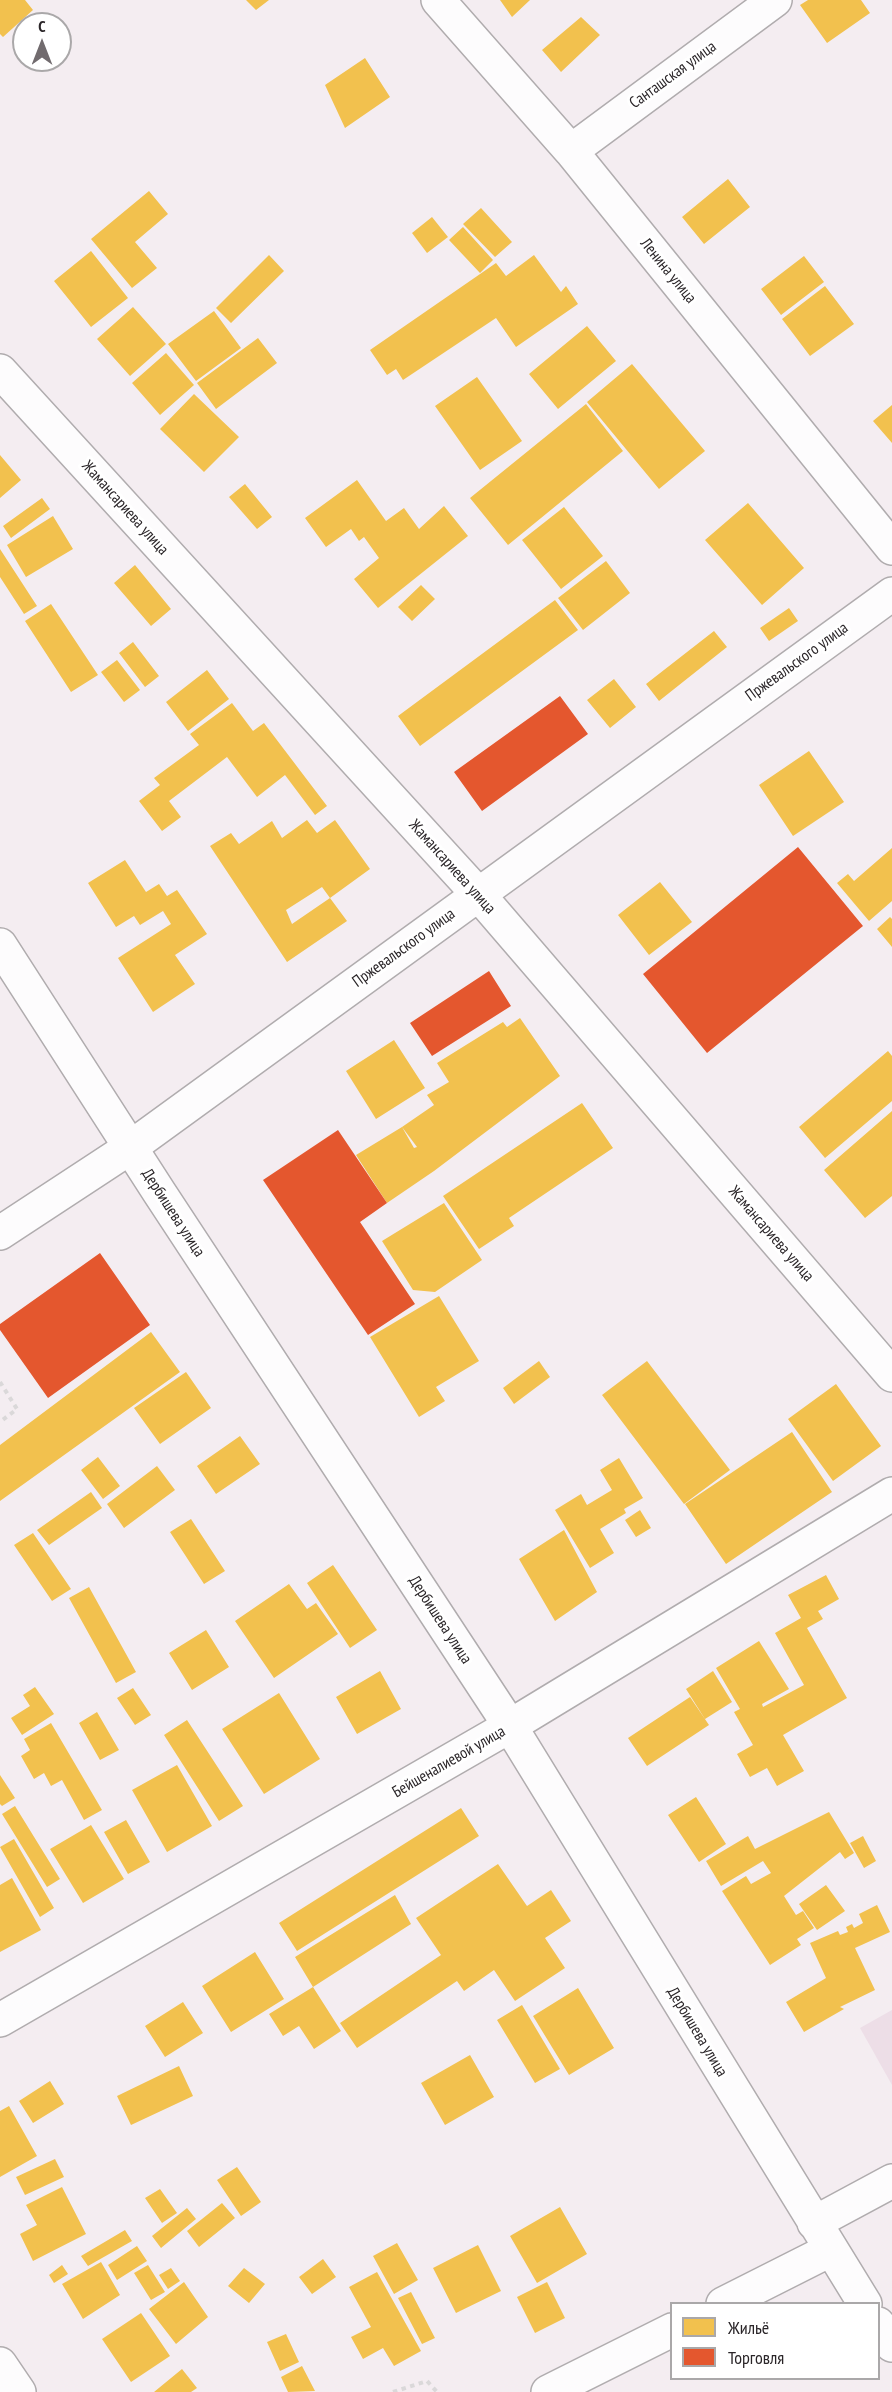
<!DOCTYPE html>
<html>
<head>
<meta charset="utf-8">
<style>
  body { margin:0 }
  #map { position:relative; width:892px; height:2392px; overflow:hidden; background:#f4edf1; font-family:"PT Sans Narrow",sans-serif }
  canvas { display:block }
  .legend { position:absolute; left:670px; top:2302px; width:210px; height:78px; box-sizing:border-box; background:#fff; border:2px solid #aaa8a9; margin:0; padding:8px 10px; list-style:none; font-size:18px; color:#2a2528 }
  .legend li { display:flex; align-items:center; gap:12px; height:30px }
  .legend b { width:30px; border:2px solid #aaa8a9 }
  .north { position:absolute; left:12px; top:12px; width:60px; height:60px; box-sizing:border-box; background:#fff; border:2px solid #aaa8a9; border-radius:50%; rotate:0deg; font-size:16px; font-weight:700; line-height:24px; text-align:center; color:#2a2528 }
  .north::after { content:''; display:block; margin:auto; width:21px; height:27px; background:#716b6e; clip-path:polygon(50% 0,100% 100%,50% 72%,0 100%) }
</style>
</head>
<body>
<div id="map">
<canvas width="892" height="2392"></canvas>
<ul class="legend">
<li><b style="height:16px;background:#f2c14e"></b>Жильё</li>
<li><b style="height:16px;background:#e4572e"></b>Торговля</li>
</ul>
<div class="north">С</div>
</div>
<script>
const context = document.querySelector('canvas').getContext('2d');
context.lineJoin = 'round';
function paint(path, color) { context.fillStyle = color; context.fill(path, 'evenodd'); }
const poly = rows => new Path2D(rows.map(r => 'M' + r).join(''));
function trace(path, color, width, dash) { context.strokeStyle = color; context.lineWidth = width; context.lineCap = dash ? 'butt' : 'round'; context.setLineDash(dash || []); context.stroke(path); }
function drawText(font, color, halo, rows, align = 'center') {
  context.font = font + ' "PT Sans Narrow",sans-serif'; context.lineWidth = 6; context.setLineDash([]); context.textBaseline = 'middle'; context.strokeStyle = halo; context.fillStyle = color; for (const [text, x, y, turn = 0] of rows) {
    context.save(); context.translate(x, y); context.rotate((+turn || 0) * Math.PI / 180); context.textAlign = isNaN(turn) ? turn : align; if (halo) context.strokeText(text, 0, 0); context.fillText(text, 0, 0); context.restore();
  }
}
paint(poly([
  [892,2010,892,2085,860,2028]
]), '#eddee7');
paint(poly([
  [0,0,25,0,33,10,3,37,0,34],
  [246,0,269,0,256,10],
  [500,0,530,0,512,17],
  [808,0,861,0,870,13,827,43,800,5],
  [581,17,600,35,561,72,542,50],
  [365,58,390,97,345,128,325,85],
  [728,179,750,207,704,244,682,217],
  [149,191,168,214,135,242,157,268,132,288,91,239],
  [481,208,512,242,495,257,463,224],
  [432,217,448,237,427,253,412,233],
  [463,227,493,260,480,273,449,240],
  [91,251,128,298,91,327,54,281],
  [269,255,284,271,231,323,216,308],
  [534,255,561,292,566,286,578,304,516,347,496,318,403,380,396,369,387,375,370,350,496,263,506,276],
  [804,256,824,282,781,315,761,289],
  [825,286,854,324,810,356,782,319],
  [133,307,166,344,130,376,97,339],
  [214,311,241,348,196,381,168,344],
  [587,326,616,361,558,409,529,374],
  [258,338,277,363,216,409,197,383],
  [166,353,194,385,160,415,132,383],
  [632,364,705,451,659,489,587,402],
  [477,377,522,441,480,470,435,406],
  [194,394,239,437,204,472,160,429],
  [586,404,623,451,508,545,470,498],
  [892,405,892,443,873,421],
  [0,455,21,480,0,498],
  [357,480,386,521,404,508,419,529,444,506,468,536,378,608,354,579,379,558,364,537,359,541,351,529,326,547,305,518],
  [245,484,272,517,257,529,229,497],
  [42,498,50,509,11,538,3,526],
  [748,503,804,568,762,605,705,540],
  [564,507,603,556,561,589,522,540],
  [53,516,73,549,26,577,7,545],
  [0,549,37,606,24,614,0,577],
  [606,561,630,593,583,630,558,598],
  [135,565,171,609,151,626,114,583],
  [421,585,435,599,412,621,398,607],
  [555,600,578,630,420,746,398,716],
  [51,604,98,675,71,692,25,621],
  [789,608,798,621,769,641,760,628],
  [714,631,727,647,659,701,646,684],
  [133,642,159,676,145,687,119,653],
  [117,660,140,690,124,702,101,672],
  [207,670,229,699,188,731,166,702],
  [614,679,636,707,610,728,587,700],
  [232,703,253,731,264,723,327,806,315,815,285,775,257,797,227,757,169,801,181,817,162,831,139,801,160,785,154,778,199,745,190,734],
  [809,751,844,802,793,836,759,785],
  [307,820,317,833,335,820,370,869,330,898,322,887,286,910,292,924,330,898,347,921,287,962,210,846,231,833,239,844,272,821,282,838],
  [892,848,892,901,869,921,837,883,848,874,854,881],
  [125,860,146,892,159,884,167,896,177,890,207,934,175,955,195,984,153,1012,118,958,171,924,163,911,140,925,134,916,116,927,88,883],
  [660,882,692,922,649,955,618,915],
  [890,917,892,919,892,947,877,929],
  [520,1018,560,1076,434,1171,387,1203,356,1155,402,1127,414,1148,417,1147,402,1127,434,1105,427,1095,449,1082,437,1063,503,1022,507,1027],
  [394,1040,425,1088,376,1119,346,1071],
  [888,1051,892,1056,892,1101,825,1158,799,1127],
  [582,1103,613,1148,509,1218,514,1226,479,1249,443,1196],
  [892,1111,892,1196,865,1218,824,1170],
  [444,1203,482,1260,435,1292,413,1290,382,1241],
  [439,1296,479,1361,436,1387,445,1401,419,1417,370,1337],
  [151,1332,180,1372,0,1501,0,1445],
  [539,1361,550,1377,514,1404,503,1388],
  [647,1361,730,1470,684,1504,602,1395],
  [186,1372,211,1408,160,1444,134,1408],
  [836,1384,881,1446,833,1481,788,1419],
  [792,1432,832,1492,726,1564,685,1504],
  [240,1436,260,1464,216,1494,197,1466],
  [98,1457,120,1486,103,1499,81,1470],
  [619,1458,643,1498,624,1509,626,1513,600,1529,614,1553,590,1568,555,1510,581,1494,587,1505,612,1490,600,1470],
  [157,1466,175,1490,124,1528,107,1504],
  [91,1492,102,1508,49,1545,37,1530],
  [640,1510,651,1528,636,1537,625,1520],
  [191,1519,225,1571,204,1584,170,1532],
  [564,1530,597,1592,555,1621,519,1559],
  [33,1533,71,1589,52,1601,14,1545],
  [333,1565,377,1630,350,1648,307,1583],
  [826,1575,839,1599,818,1611,823,1619,807,1628,847,1698,783,1735,804,1771,777,1786,767,1768,750,1777,737,1754,753,1745,734,1712,740,1709,716,1668,759,1641,789,1689,762,1704,763,1707,804,1685,775,1633,801,1618,788,1595],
  [289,1584,307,1609,316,1603,338,1634,274,1678,235,1621],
  [89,1587,136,1672,116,1683,69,1598],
  [206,1630,229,1667,192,1690,169,1653],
  [380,1671,401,1709,357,1734,336,1697],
  [713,1671,732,1702,705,1719,686,1689],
  [35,1687,54,1714,22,1735,11,1718,30,1706,23,1695],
  [133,1688,151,1715,135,1725,117,1698],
  [279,1693,320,1759,264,1794,222,1729],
  [690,1697,709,1725,647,1766,628,1738],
  [97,1712,119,1750,100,1760,79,1723],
  [187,1720,243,1806,219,1821,164,1735],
  [51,1723,102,1810,84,1820,62,1780,51,1786,44,1773,34,1779,21,1756,30,1750,24,1739],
  [177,1765,212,1826,167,1852,132,1790],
  [0,1775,15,1798,2,1806,0,1804],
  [696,1797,726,1844,699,1862,668,1815],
  [15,1806,60,1879,47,1887,2,1814],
  [461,1808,479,1836,297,1951,279,1923],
  [829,1812,854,1853,845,1859,840,1852,784,1896,796,1915,803,1911,814,1928,797,1939,801,1945,770,1965,722,1891,746,1876,751,1884,771,1873,763,1861,721,1886,706,1861,748,1836,755,1849],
  [126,1820,150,1862,128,1874,104,1832],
  [91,1825,124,1879,83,1903,50,1849],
  [863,1836,876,1861,864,1868,850,1843],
  [14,1839,54,1908,40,1917,0,1847],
  [498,1864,527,1906,551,1890,571,1921,545,1938,565,1968,515,2001,494,1970,464,1991,457,1981,357,2048,340,2023,441,1955,416,1918],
  [12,1878,41,1930,0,1952,0,1885],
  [826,1885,845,1911,817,1930,799,1904],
  [395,1895,411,1924,313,1987,295,1957],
  [877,1905,890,1932,855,1948,875,1990,840,2007,844,2009,804,2032,786,2002,826,1978,810,1943,838,1931,840,1935,848,1932,846,1927,852,1924,854,1928,863,1923,859,1914],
  [255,1952,284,1999,231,2032,202,1986],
  [313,1987,341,2031,314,2049,299,2026,283,2036,269,2014],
  [578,1988,614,2048,569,2075,533,2016],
  [183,2002,203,2033,165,2057,145,2026],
  [522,2005,560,2069,535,2083,497,2020],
  [470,2055,494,2097,445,2125,421,2083],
  [179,2066,193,2096,131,2125,117,2096],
  [50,2081,64,2104,33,2123,19,2101],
  [9,2106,37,2156,0,2177,0,2111],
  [55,2159,64,2177,25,2195,16,2177],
  [237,2167,261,2202,241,2216,217,2180],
  [62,2187,86,2234,33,2261,20,2234,37,2225,26,2205],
  [160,2189,177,2213,162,2223,145,2198],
  [222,2203,235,2218,199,2247,187,2231],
  [560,2207,587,2254,537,2283,510,2236],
  [187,2208,196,2219,161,2248,152,2236],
  [125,2230,132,2241,88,2266,81,2256],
  [397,2243,418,2280,394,2294,373,2256],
  [478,2245,501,2291,456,2313,433,2268],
  [137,2246,147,2261,117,2280,108,2265],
  [323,2259,336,2277,312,2294,299,2277],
  [101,2262,120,2295,83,2319,62,2284],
  [62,2265,68,2274,54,2283,49,2275],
  [148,2265,165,2292,151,2300,134,2273],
  [171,2268,180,2281,168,2289,159,2275],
  [244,2268,265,2284,249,2303,228,2286],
  [377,2272,421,2351,394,2366,383,2348,363,2359,351,2337,371,2327,349,2287],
  [184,2282,208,2317,176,2344,149,2309],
  [547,2282,565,2318,535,2333,517,2297],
  [411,2292,435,2338,422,2344,398,2298],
  [141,2313,170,2356,131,2382,102,2339],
  [286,2334,299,2362,280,2371,267,2342],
  [302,2366,315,2391,288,2392,281,2377],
  [182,2369,197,2388,191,2392,154,2392]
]), '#f2c14e');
paint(poly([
  [560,696,588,734,482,811,454,772],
  [798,847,863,926,707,1053,643,974],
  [489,971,511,1006,432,1056,410,1023],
  [338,1130,387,1203,360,1222,415,1304,368,1335,263,1180],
  [100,1253,150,1325,48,1398,0,1330,0,1324]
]), '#e4572e');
const street = poly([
  [438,0,571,151,892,548],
  [571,151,775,0],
  [0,371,478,894],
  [0,945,159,1192,510,1726,865,2304],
  [0,2020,510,1726,892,1494],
  [814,2223,892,2181],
  [723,2304,830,2250],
  [878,2324,892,2345],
  [0,2364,19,2392],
  [548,2392,672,2330]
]);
const secondary = poly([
  [478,894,892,1375],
  [0,1233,131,1147,892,594]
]);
trace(street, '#b0acae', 36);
trace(secondary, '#b0acae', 36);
trace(poly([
  [0,1382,17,1409,0,1422],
  [393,2392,427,2381,437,2392]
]), '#dad8d9', 4, [4.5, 4.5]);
trace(street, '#fdfcfd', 33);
trace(secondary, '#fdfcfd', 33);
drawText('16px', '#2a2528', '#fff', [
  ["Санташская улица",673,75,-36],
  ["Ленина улица",668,271,51],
  ["Жамансариева улица",125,508,48],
  ["Пржевальского улица",797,662,-36],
  ["Жамансариева улица",452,867,48],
  ["Пржевальского улица",404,948,-36],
  ["Дербишева улица",173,1213,57],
  ["Жамансариева улица",771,1234,49],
  ["Дербишева улица",440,1620,57],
  ["Бейшеналиевой улица",449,1762,-30],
  ["Дербишева улица",697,2032,59]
]);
</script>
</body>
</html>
